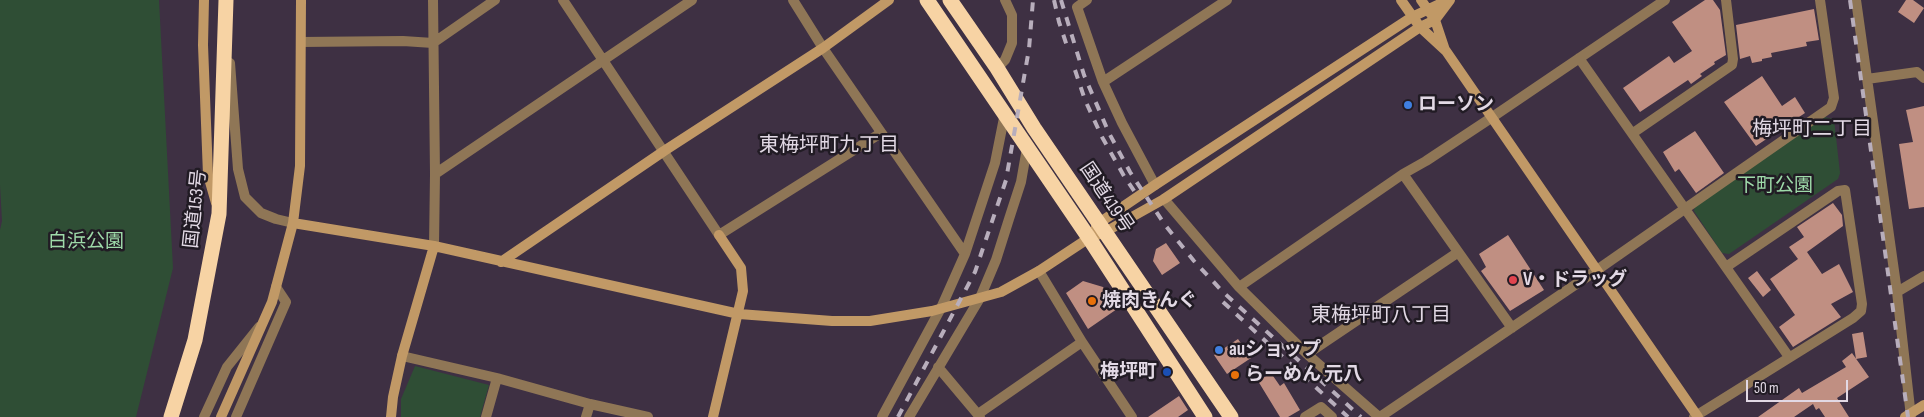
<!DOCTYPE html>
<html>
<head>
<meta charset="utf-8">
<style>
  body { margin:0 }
  #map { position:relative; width:1924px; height:417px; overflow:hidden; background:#3e3043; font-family:"Sofia Sans Condensed",sans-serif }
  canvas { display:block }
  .scale { position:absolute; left:1746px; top:380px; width:102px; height:22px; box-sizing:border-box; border:2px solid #e2d9e5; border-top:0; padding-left:6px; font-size:15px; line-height:18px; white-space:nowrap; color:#e2d9e5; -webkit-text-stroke:4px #211b24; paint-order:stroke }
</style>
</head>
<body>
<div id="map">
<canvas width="1924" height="417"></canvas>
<div class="scale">50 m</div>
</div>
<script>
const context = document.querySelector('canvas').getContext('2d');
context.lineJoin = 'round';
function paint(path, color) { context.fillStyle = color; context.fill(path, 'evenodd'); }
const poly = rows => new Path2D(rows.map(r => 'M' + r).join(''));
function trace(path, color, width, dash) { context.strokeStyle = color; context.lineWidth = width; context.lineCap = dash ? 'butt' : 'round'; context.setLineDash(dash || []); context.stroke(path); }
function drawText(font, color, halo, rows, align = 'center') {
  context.font = font + ' "Sofia Sans Condensed","Noto Sans JP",sans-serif'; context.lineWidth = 5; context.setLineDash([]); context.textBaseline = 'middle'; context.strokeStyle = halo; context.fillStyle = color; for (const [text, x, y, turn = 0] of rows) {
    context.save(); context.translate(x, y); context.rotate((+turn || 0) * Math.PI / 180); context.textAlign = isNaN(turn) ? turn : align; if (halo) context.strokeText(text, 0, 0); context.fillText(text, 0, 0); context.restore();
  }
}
paint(poly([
  [0,0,159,0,173,268,136,417,0,417,0,230,2,221,0,185],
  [1824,117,1834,119,1840,173,1838,179,1729,254,1722,253,1694,211,1695,205],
  [415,366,489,385,480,417,401,417,401,399]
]), '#2f4e35');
paint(poly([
  [1705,0,1713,0,1720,10,1726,55,1714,62,1715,64,1700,74,1702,76,1691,84,1688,80,1640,112,1623,88,1669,56,1674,63,1692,51,1672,22],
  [1906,0,1913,0,1924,8,1914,23,1898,12],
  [1814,9,1819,40,1806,42,1807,46,1771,53,1772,57,1762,59,1762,61,1752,63,1750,56,1740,59,1736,25],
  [1762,76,1782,106,1795,97,1805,113,1756,146,1724,102],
  [1924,106,1924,207,1909,209,1899,144,1913,142,1906,110],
  [1695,131,1724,173,1696,193,1679,169,1675,172,1663,152],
  [1833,203,1842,215,1843,226,1807,252,1822,274,1839,264,1853,292,1831,304,1841,317,1793,347,1779,327,1795,315,1770,279,1798,259,1789,247,1804,237,1797,227],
  [1508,235,1544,290,1510,311,1481,271,1486,267,1479,254],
  [1166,243,1180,263,1162,275,1153,261,1156,249],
  [1757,271,1771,290,1763,297,1748,278],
  [1083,281,1103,287,1117,309,1088,329,1066,293],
  [1863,332,1867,357,1856,359,1852,334],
  [1238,339,1251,358,1227,374,1214,355],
  [1852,353,1869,377,1837,398,1849,417,1825,417,1819,408,1816,410,1813,404,1794,417,1758,417,1799,388,1802,393,1846,367,1842,361],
  [1271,373,1280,386,1284,383,1300,410,1288,417,1280,417,1258,381],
  [1179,396,1188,410,1178,417,1148,417]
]), '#c08f82');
trace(poly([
  [433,0,435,174,434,246],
  [563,0,719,235,881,133],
  [793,0,823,48,965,254],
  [1087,0,1077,7,1103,82,1122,123,1155,185],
  [1856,0,1897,292,1911,417],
  [301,42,403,41,433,43,495,0],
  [1579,58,1789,357],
  [230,63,238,169,245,197,261,213,276,219,293,223],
  [997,68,1005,60,1012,43,1012,15,1005,0],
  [1867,79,1917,72,1924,78],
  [1103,82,1227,0],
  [1633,133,1732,65,1733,59,1726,0],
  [435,174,692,0],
  [1403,174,1512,328],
  [1164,199,1239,287,1307,354,1379,417],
  [1039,271,1082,342],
  [1239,287,1403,174,1426,161,1491,118,1665,0],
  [1897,292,1924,276],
  [1307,354,1457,253],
  [402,356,497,378,590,404,648,417],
  [938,367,980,417],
  [978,414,1082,342,1132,417],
  [204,417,227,367,259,327],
  [236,417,286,302,276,287],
  [486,417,497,378],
  [586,417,590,404],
  [882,417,941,308,965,254,995,163,1005,113],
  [909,417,980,298,996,260,1009,219,1021,182,1027,148],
  [1305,417,1321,407,1332,417],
  [1380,417,1597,270,1831,107,1834,98,1820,0],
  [1694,417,1853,318,1861,311,1862,304,1845,190,1838,191,1726,267]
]), '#8f7656', 10);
trace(poly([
  [204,0,203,45,208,175,216,203],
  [1401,0,1420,27,1446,51,1698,417],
  [1421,0,1435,20,1445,50],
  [293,223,434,246,739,314,832,321,870,321,932,311,1001,292,1039,271,1089,238,1105,232,1164,199,1420,27,1435,20,1450,0],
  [1096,227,1099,223,1155,185,1412,17,1448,0],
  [501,262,664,151,823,48,889,0],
  [221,417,272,302,293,223,300,166,301,0],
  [391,417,393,397,402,356,434,246],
  [713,417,743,291,741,268,719,235],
  [1905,417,1924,405]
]), '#c19966', 10);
trace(poly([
  [927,0,1089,238,1205,417],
  [950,0,997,68,1034,128,1231,417],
  [171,417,195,340,219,214,226,0]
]), '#f7d3a4', 15);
trace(poly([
  [1054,0,1059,22,1068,49],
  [1061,0,1084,75,1109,133,1130,172,1165,225,1194,261,1223,292,1361,417],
  [1850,0,1908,417],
  [1075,70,1085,100,1102,137,1124,176,1137,195],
  [1223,302,1348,417],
  [898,417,975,272,1006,180,1029,49,1033,0]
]), '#b8aebc', 4, [9, 9]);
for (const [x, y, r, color] of [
  [1408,105,5,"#3f7fe0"],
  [1513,280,5,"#e0444e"],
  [1092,301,5,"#e8710a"],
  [1219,350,5,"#3f7fe0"],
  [1167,372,5,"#1a4fb4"],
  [1235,375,5,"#e8710a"]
]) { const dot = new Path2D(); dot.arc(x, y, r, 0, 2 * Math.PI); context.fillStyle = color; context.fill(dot); trace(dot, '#211b24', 2); }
drawText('bold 19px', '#e2d9e5', '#211b24', [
  ["ローソン",1418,105],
  ["V・ドラッグ",1523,280],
  ["焼肉きんぐ",1102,301],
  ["auショップ",1229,350],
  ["梅坪町",1157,372,"right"],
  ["らーめん 元八",1245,375]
], 'left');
drawText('19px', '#9edaa9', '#211b24', [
  ["下町公園",1775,186],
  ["白浜公園",86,242]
]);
drawText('19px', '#e2d9e5', '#211b24', [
  ["国道419号",1106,198,56],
  ["国道153号",196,209,-84]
]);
drawText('20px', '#e2d9e5', '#211b24', [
  ["梅坪町二丁目",1812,130],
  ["東梅坪町九丁目",829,146],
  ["東梅坪町八丁目",1381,316]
]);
</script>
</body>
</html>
